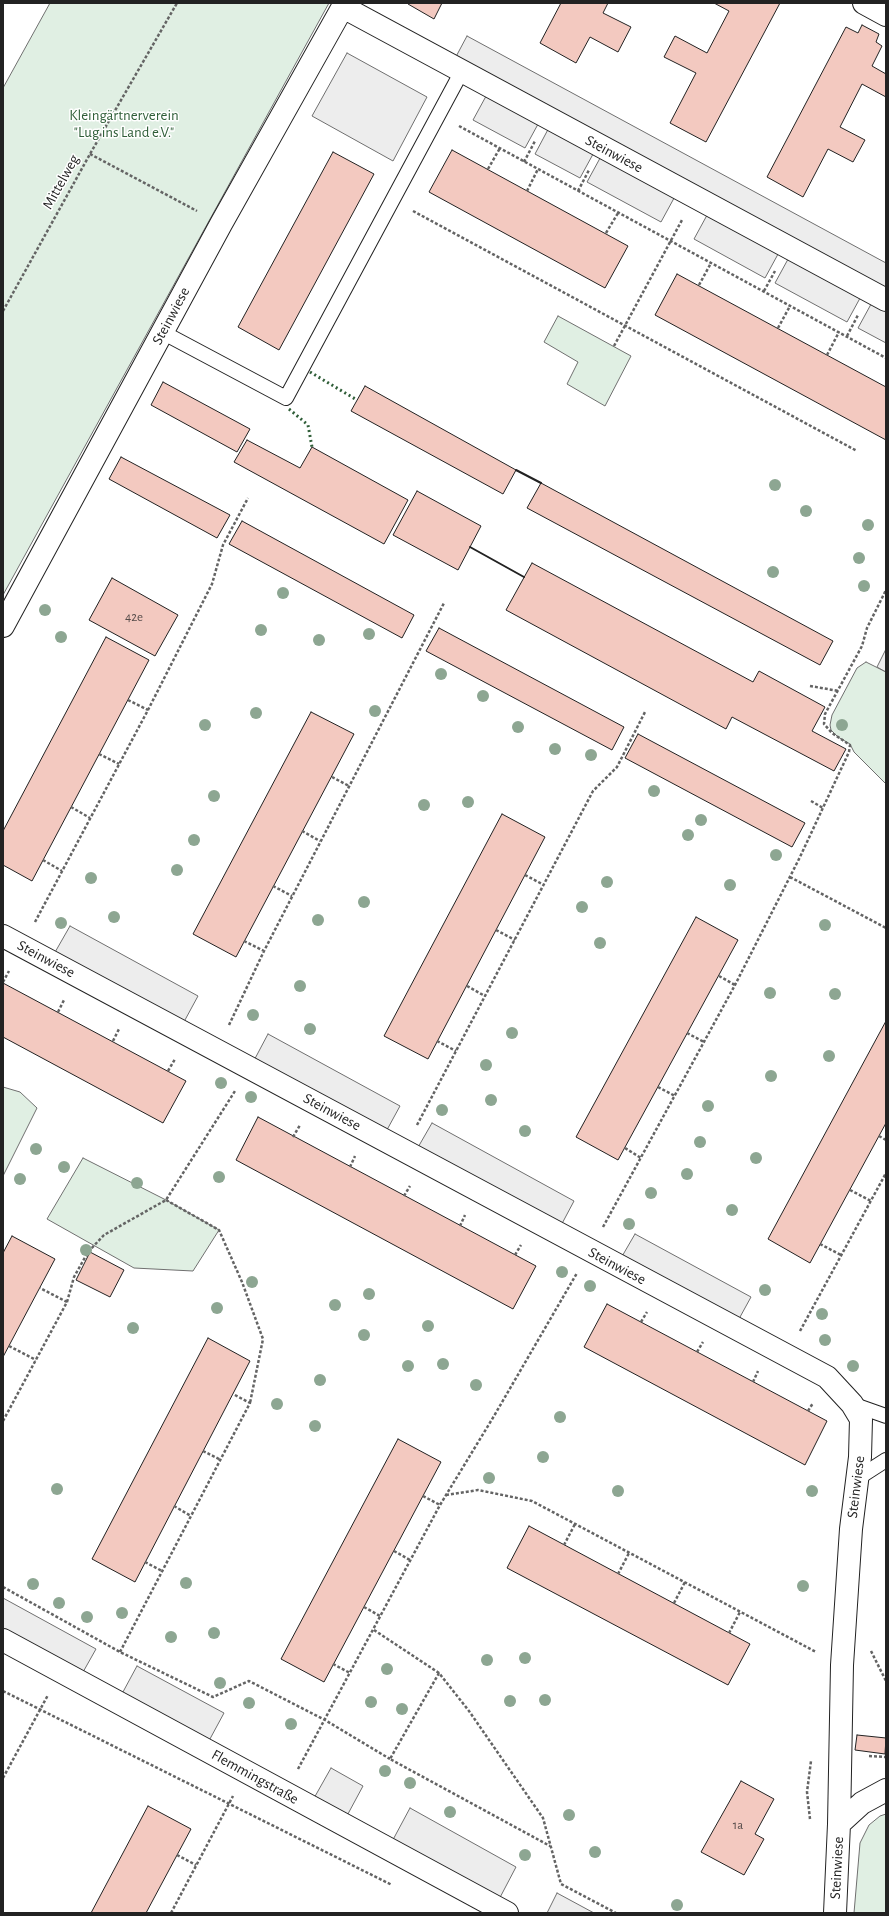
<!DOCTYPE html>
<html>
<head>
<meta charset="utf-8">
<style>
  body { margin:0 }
  #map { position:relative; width:889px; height:1916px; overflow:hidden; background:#fff; font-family:"Alegreya Sans",sans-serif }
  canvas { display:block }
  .frame { position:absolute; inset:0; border:4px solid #222; pointer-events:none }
</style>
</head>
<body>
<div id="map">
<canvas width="889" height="1916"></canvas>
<div class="frame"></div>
</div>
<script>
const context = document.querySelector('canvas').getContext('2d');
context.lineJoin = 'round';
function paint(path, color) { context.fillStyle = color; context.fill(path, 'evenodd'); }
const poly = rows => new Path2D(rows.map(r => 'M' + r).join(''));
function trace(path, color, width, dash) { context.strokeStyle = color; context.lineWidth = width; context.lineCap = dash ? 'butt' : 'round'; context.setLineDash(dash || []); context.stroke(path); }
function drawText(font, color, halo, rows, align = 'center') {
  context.font = font + ' "Alegreya Sans",sans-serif'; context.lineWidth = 3; context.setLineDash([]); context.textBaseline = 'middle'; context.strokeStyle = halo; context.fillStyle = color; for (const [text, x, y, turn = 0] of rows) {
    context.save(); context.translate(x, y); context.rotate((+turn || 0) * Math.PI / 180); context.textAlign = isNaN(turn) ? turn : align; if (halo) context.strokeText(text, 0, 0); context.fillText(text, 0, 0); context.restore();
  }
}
const green = poly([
  [50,3,329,3,3,595,3,88,50,3],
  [558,316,631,356,605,406,567,384,578,362,544,342,558,316],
  [866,662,886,672,886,784,854,752,850,744,838,737,831,730,830,725,832,715,857,668,866,662],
  [3,1087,20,1092,37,1108,3,1176,3,1087],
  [83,1158,166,1200,219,1230,193,1271,134,1268,47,1219,83,1158],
  [886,1814,886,1913,854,1913,860,1843,869,1825,880,1816,886,1814]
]);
paint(green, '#e0efe3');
trace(green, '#6f6f6f', 1);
const parking = poly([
  [467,36,886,263,886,343,858,328,876,295,865,289,847,322,775,283,793,250,783,245,765,278,694,239,712,206,679,189,661,222,587,182,605,149,598,145,580,178,535,154,553,120,543,115,525,148,473,120,491,87,451,66,467,36],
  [347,53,427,97,393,161,312,116,347,53],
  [886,649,886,672,877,667,886,649],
  [70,926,198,996,179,1031,50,961,70,926],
  [268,1034,400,1106,382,1139,250,1068,268,1034],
  [432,1123,574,1201,557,1233,413,1156,432,1123],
  [635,1234,751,1297,734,1328,617,1265,635,1234],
  [3,1598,96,1649,78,1681,3,1640,3,1598],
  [137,1666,224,1713,204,1750,117,1703,137,1666],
  [331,1768,363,1786,342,1825,309,1807,331,1768],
  [410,1808,516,1867,495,1907,388,1849,410,1808],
  [557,1893,594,1913,547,1913,557,1893]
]);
paint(parking, '#ededed');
trace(parking, '#6f6f6f', 1);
const building = poly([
  [409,3,442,3,434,19,408,4,409,3],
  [561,3,608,3,603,13,631,27,618,52,590,37,576,63,540,43,561,3],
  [714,3,780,3,706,142,670,123,696,73,664,57,675,36,707,53,729,11,714,3],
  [862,25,879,34,876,42,882,46,872,66,886,74,886,97,862,84,840,127,865,140,853,162,828,149,803,197,767,177,846,27,858,33,862,25],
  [452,150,628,246,605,288,429,192,452,150],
  [333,152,374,174,279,350,238,327,333,152],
  [677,274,886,387,886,440,655,315,677,274],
  [163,382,250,429,237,452,151,405,163,382],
  [365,386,516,470,503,494,351,411,365,386],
  [247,440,300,468,312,447,408,500,384,544,234,462,247,440],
  [121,457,230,515,217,538,109,479,121,457],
  [541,483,833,641,820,665,527,508,541,483],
  [417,491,481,526,458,570,393,535,417,491],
  [242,521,414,615,402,638,229,544,242,521],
  [532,563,753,682,759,671,825,707,812,731,846,749,834,771,732,717,726,729,506,610,532,563],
  [112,578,178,615,155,656,89,620,112,578],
  [439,628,624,727,612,750,426,651,439,628],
  [106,637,149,660,32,881,3,865,3,831,106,637],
  [311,712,354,734,236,957,193,934,311,712],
  [638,734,805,823,792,847,625,758,638,734],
  [502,814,545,837,428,1059,384,1036,502,814],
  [696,917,738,940,618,1160,576,1137,696,917],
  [3,983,186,1081,163,1123,3,1037,3,983],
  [886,1021,886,1123,810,1263,768,1239,886,1021],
  [258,1117,536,1266,513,1309,236,1160,258,1117],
  [12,1236,55,1259,3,1357,3,1253,12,1236],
  [90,1252,124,1270,110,1297,76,1280,90,1252],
  [607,1304,827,1421,805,1465,584,1347,607,1304],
  [208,1338,250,1361,135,1582,92,1559,208,1338],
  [398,1439,441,1462,324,1682,281,1659,398,1439],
  [529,1526,750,1644,728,1685,507,1568,529,1526],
  [857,1735,886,1738,885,1754,855,1750,857,1735],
  [741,1781,774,1799,755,1834,764,1839,744,1875,701,1852,741,1781],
  [148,1806,191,1829,146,1913,91,1913,148,1806]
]);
paint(building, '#f3c9c0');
trace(building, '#222', 1);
const lane = poly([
  [162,332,286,398,462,71],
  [852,1404,886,1416],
  [858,1478,886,1460]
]);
const street = poly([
  [864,3,886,15],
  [343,7,886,300],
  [3,626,221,224,345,3],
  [3,936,827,1377,852,1404,861,1419,860,1457,851,1529,842,1665,839,1824,835,1913],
  [3,1640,507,1913],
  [839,1824,862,1803,886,1790]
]);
trace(lane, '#222', 16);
trace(street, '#222', 24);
trace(poly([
  [459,126,886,358],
  [90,154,197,211],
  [524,162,535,141],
  [488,169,500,148],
  [527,191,538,169],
  [578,191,589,170],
  [413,211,857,451],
  [606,233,618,213],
  [699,285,711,263],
  [764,291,775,271],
  [3,311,90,154,177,3],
  [778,328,790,306],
  [847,336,858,315],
  [614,346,682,220],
  [827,355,839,332],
  [810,686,839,691],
  [128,700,148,710],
  [99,754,119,764],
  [332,777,349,786],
  [811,801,823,808],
  [71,807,90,818],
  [302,831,320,841],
  [43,860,62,871],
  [525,875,544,885],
  [790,877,886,928],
  [273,886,292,896],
  [35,922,148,710,212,584,223,545,248,498],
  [496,930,515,940],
  [244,941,264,951],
  [719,976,735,985],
  [3,982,9,971],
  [467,986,485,996],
  [58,1012,64,1000],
  [229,1025,264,951,444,603],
  [687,1033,704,1042],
  [113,1041,119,1029],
  [437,1041,456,1051],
  [168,1071,175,1059],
  [658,1087,675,1096],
  [417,1125,593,791,617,767,645,712],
  [879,1136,886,1140],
  [293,1137,300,1125],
  [625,1148,641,1158],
  [350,1167,355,1156],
  [850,1190,871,1201],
  [404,1196,410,1186],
  [166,1200,219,1230,242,1282,263,1339,250,1403],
  [460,1226,465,1215],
  [603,1227,735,985,800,857,849,752,850,745,832,733,824,724,825,714,862,646,867,628,886,590],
  [820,1244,841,1255],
  [515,1255,521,1245],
  [67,1302,74,1277,88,1252,104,1235,166,1200,235,1091],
  [641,1322,647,1312],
  [800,1331,886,1173],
  [9,1346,36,1360],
  [697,1352,703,1342],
  [753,1382,758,1371],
  [808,1411,813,1403],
  [3,1421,67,1302,40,1288],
  [203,1451,221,1460],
  [446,1495,478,1490,532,1501,816,1652],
  [423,1496,440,1505],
  [174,1506,191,1516],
  [564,1545,575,1524],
  [394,1551,410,1560],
  [145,1562,162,1571],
  [618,1574,629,1553],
  [3,1587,120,1652,213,1697,249,1681,325,1720,390,1759],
  [674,1603,685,1582],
  [364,1607,380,1616],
  [374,1630,439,1673,469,1711,543,1818,561,1884,616,1913],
  [729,1633,740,1612],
  [871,1651,886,1681],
  [120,1652,250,1403,233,1394],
  [333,1664,350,1673],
  [439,1673,390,1759,550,1846],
  [3,1691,392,1885],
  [869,1756,886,1757],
  [298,1769,440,1505,494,1416,577,1273],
  [3,1778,48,1695],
  [810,1819,807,1792,811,1761],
  [177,1855,196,1865],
  [171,1913,233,1796]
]), '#646464', 2.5, [3, 2]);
trace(lane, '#fff', 14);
trace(street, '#fff', 22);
trace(poly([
  [310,372,357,400],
  [289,409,308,425,312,447]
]), '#2f5e38', 3, [2, 3]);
trace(poly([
  [516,470,541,483],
  [470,547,524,577]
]), '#222', 2);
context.fillStyle = '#8da692';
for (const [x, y] of [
  [775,485],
  [806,511],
  [868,525],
  [859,558],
  [773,572],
  [864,586],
  [283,593],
  [45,610],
  [261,630],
  [369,634],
  [61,637],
  [319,640],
  [441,674],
  [483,696],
  [375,711],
  [256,713],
  [205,725],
  [842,725],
  [518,727],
  [555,749],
  [591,755],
  [654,791],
  [214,796],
  [468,802],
  [424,805],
  [701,820],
  [688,835],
  [194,840],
  [776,855],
  [177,870],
  [91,878],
  [607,882],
  [730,885],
  [364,902],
  [582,907],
  [114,917],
  [318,920],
  [61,923],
  [825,925],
  [600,943],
  [300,986],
  [770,993],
  [835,994],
  [253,1015],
  [310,1029],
  [512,1033],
  [829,1056],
  [486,1065],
  [771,1076],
  [221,1083],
  [251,1097],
  [491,1100],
  [708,1106],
  [442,1110],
  [525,1131],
  [700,1142],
  [36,1149],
  [756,1158],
  [64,1167],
  [687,1174],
  [219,1177],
  [20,1179],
  [137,1183],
  [651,1193],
  [732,1210],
  [629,1224],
  [86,1250],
  [562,1272],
  [252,1282],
  [590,1286],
  [765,1290],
  [369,1294],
  [335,1305],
  [217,1308],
  [822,1314],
  [428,1326],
  [133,1328],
  [364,1335],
  [825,1340],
  [443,1364],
  [408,1366],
  [853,1366],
  [320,1380],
  [476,1385],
  [277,1404],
  [560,1417],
  [315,1426],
  [543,1457],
  [489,1478],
  [57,1489],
  [618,1491],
  [812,1491],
  [186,1583],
  [33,1584],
  [803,1586],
  [59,1603],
  [122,1613],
  [87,1617],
  [214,1633],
  [171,1637],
  [525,1658],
  [487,1660],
  [387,1669],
  [220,1683],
  [545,1700],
  [510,1701],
  [371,1702],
  [249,1703],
  [402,1709],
  [291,1724],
  [385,1771],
  [410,1783],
  [450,1812],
  [569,1815],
  [595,1852],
  [525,1855],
  [677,1905]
]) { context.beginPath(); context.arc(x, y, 6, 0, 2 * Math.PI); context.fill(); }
drawText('13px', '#564c4a', null, [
  ["42e",134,617],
  ["1a",738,1825]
]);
drawText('15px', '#2f5e38', '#fff', [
  ["Kleingärtnerverein",124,115],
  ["\"Lug ins Land e.V.\"",124,132]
]);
drawText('15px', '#222', '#fff', [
  ["Steinwiese",614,154,28],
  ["Mittelweg",61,182,-61],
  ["Steinwiese",171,316,-62],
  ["Steinwiese",46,959,28],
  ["Steinwiese",332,1112,28],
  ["Steinwiese",617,1266,28],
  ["Steinwiese",856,1487,-83],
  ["Flemmingstraße",255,1777,29],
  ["Steinwiese",837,1868,-87]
]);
</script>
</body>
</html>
